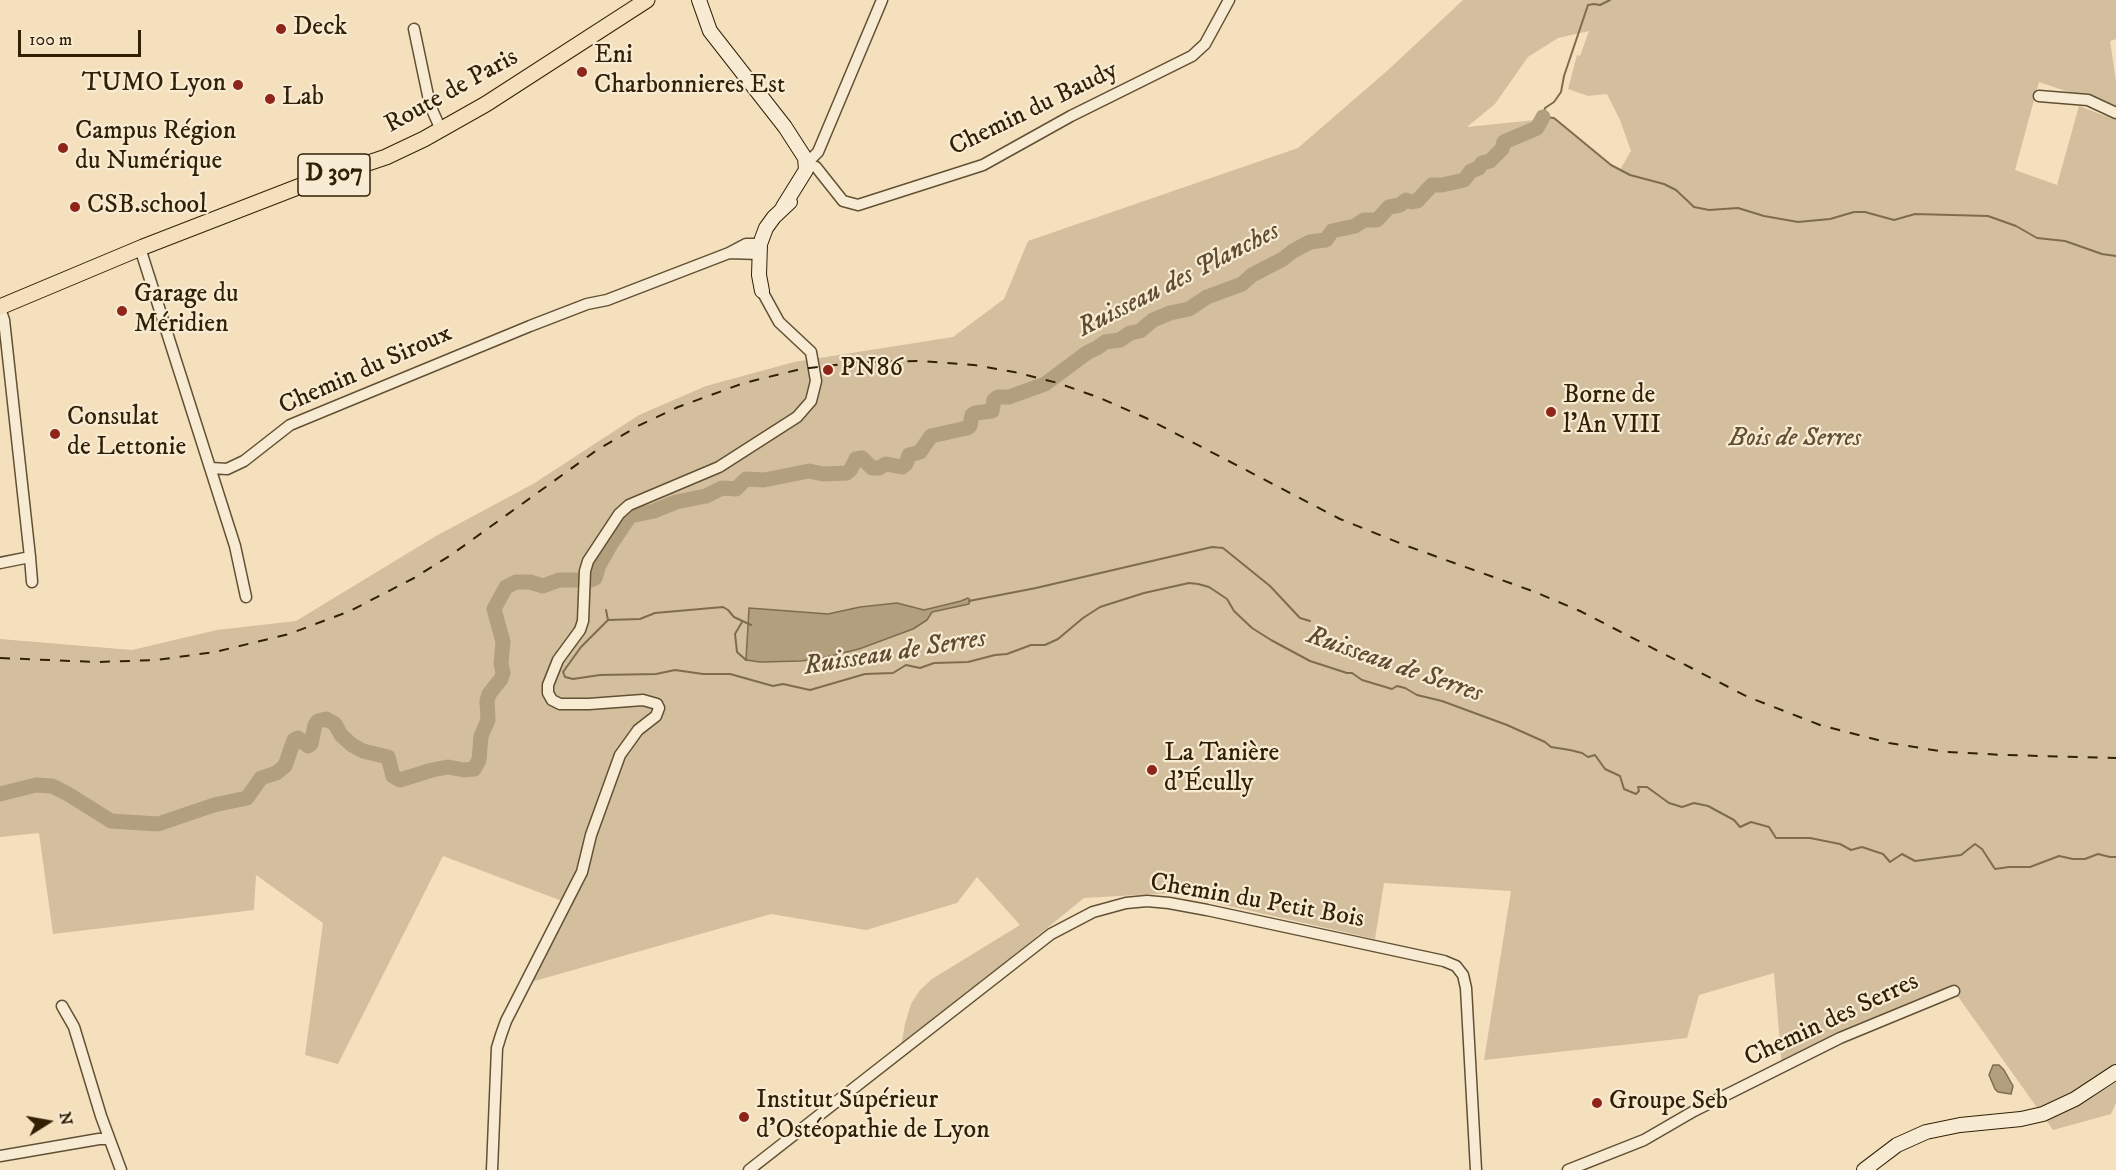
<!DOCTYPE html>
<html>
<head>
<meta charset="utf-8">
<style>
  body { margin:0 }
  #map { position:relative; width:2116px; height:1170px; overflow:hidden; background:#f4e0bd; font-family:"IM FELL DW Pica",serif }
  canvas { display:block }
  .north { position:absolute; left:18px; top:1092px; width:60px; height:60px; -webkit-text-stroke:4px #f8ebd4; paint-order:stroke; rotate:79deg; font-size:16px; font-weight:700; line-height:24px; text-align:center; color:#322005 }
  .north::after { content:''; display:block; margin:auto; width:21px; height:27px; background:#322005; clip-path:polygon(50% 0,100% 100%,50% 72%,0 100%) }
  .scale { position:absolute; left:18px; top:30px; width:123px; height:27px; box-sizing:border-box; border:3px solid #322005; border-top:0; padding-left:8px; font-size:18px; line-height:21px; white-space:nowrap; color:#322005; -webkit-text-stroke:4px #f8ebd4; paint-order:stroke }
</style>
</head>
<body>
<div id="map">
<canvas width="2116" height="1170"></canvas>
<div class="north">N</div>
<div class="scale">100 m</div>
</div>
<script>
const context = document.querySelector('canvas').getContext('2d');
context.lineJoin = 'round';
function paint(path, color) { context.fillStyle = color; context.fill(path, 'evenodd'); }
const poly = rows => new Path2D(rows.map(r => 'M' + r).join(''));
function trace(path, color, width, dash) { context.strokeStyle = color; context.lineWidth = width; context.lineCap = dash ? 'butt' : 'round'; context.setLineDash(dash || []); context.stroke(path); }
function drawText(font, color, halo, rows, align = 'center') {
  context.font = font + ' "IM FELL DW Pica",serif'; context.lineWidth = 4.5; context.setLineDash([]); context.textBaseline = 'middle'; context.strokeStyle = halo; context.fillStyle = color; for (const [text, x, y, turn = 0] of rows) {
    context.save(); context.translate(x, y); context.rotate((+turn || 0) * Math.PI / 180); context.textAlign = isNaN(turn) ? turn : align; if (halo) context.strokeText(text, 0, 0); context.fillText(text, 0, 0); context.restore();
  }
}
paint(poly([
  [1463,0,2116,0,2116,39,2110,41,2116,81,2116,108,2039,82,2015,170,2057,185,2079,106,2116,120,2116,1103,2111,1114,2053,1130,1954,991,1782,1068,1774,973,1699,995,1687,1038,1484,1060,1511,891,1384,883,1375,939,1172,893,1084,898,901,1047,905,1024,911,1004,920,990,932,979,1020,925,977,877,957,903,866,930,771,914,531,982,562,901,443,856,338,1064,305,1055,323,923,256,875,254,910,53,934,39,833,0,837,0,639,132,650,217,630,296,621,436,536,533,484,639,415,706,386,794,362,953,337,1004,299,1028,241,1298,148,1388,70],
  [1589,31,1580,56,1577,55,1568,89,1588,96,1607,94,1620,120,1631,151,1620,170,1603,159,1554,118,1467,127,1495,104,1528,57,1558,38],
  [968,598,970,600,968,604,932,612,913,629,859,649,822,658,801,661,760,662,746,660,749,609,828,614,860,607,892,603,924,610,961,601]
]), '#d3bf9e');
const water = poly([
  [968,598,970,600,969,604,932,612,927,620,913,629,859,649,822,658,801,661,760,662,746,660,749,608,828,614,860,607,897,603,924,610,961,601,968,598],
  [1993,1065,1999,1065,2004,1070,2013,1086,2011,1094,1998,1092,1995,1089,1989,1075,1993,1065]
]);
paint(water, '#b29f7e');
trace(water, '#7f6c4e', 1.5);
trace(poly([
  [1588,5,1564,76,1561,92,1554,102,1545,108,1543,117,1554,118,1611,165,1630,175,1664,184,1676,190,1694,207,1709,210,1738,208,1764,216,1798,222,1830,219,1854,212,1865,212,1894,220,1915,214,1988,216,2016,226,2037,238,2065,241,2102,254,2116,256],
  [1588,5,1594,4,1600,5,1610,0],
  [969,601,1036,588,1212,547,1223,548,1270,586,1300,618,1310,621],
  [606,610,608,620,581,647,563,672,565,677,573,679,600,675,656,674,675,670,703,674,730,674,773,686,783,684,810,690,865,674,893,673,906,665,920,668,934,663,968,662,995,655,1007,654,1031,645,1045,645,1058,639,1083,618,1100,607,1144,593,1189,583,1198,584,1209,587,1227,599,1234,611,1252,628,1271,640,1310,661,1347,673,1352,673,1362,680,1392,689,1397,686,1405,688,1417,695,1442,701,1507,725,1545,742,1551,747,1570,750,1582,753,1588,757,1595,755,1605,769,1620,776,1624,789,1636,794,1639,791,1638,787,1647,787,1669,803,1682,807,1694,803,1708,806,1734,820,1740,827,1751,822,1769,827,1776,838,1810,838,1840,844,1851,850,1862,847,1883,854,1890,862,1902,854,1915,861,1961,855,1975,844,1982,849,1995,869,2009,867,2030,867,2059,856,2073,859,2085,859,2098,854,2110,857,2116,857],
  [608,620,640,619,655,613,723,607,728,610,734,617,751,625],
  [742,622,735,634,737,652,746,660]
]), '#7f6c4e', 2);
trace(poly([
  [0,794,36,785,52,786,68,794,111,821,158,824,214,805,247,798,261,778,276,773,285,766,294,740,298,738,308,746,311,744,315,725,318,721,326,719,335,724,341,735,352,745,363,751,388,757,393,776,400,780,432,770,448,767,464,770,474,769,479,760,481,736,488,720,487,701,489,694,501,679,503,673,501,663,503,642,494,609,506,587,516,582,530,582,543,586,559,580,591,580,595,578,599,565,611,544,630,516,654,511,676,502,706,496,722,488,736,489,746,479,764,480,809,471,823,474,847,473,851,469,856,459,862,458,872,468,879,468,886,464,902,467,906,464,909,455,920,452,931,436,967,428,970,426,972,415,975,413,992,411,994,400,998,397,1009,397,1045,384,1088,352,1097,348,1105,342,1120,340,1130,333,1140,331,1153,320,1170,313,1189,309,1207,297,1242,284,1252,275,1283,259,1293,251,1310,242,1326,240,1332,231,1355,226,1364,220,1377,220,1389,207,1400,205,1406,200,1412,202,1417,201,1432,185,1442,185,1464,180,1471,171,1479,168,1482,163,1490,161,1502,149,1504,142,1537,128,1543,117]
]), '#b29f7e', 15);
const street = poly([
  [882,0,818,152,806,164,816,167,843,201,858,205,983,165,1071,116,1192,56,1205,44,1229,0],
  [414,29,430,105,441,130],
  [2039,96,2088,100,2116,113],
  [140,248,235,546,246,597],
  [759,254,729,253,746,244,760,244],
  [0,309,4,320,30,557,0,563],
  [211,468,227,469,244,461,290,425,530,326,587,304,607,300,729,253],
  [30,557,32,582],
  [62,1006,74,1027,101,1116,121,1170],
  [0,1156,99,1139,109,1139],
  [492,1170,497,1048,501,1035,506,1021,582,872,591,835,620,755,638,730,656,716,659,708,657,704,643,700,589,704,560,704,552,700,548,693,548,685,558,660,580,630,583,621,585,571,588,561,619,514,629,505,719,467,797,417,811,401,816,381,811,352,779,322,762,291],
  [749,1170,1051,934,1093,912,1126,903,1147,901,1169,903,1207,910,1444,961,1456,966,1463,975,1466,988,1476,1170],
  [1568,1170,1644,1140,1694,1111,1840,1038,1954,991]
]);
const secondary = poly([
  [699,0,710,31,785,127,805,158,806,170,783,207],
  [762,291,759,275,760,244,766,228,774,217,790,202],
  [1864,1170,1897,1145,1926,1132,1960,1125,2021,1119,2043,1114,2075,1099,2116,1072]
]);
const primary = poly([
  [0,307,143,247,303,185,386,157,424,139,486,104,647,0]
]);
trace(street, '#625033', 13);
trace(secondary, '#322005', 16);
trace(primary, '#322005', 17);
trace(street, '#f8ebd4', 10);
trace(secondary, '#f8ebd4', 14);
trace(primary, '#f4e0bd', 15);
trace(poly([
  [0,658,97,662,156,660,215,652,289,634,350,611,414,578,451,555,597,450,638,426,678,407,744,383,801,369,860,362,922,361,974,365,1014,372,1058,383,1100,398,1146,418,1340,519,1407,546,1535,592,1580,611,1748,697,1820,725,1889,743,1946,752,2005,755,2116,758]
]), '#322005', 2, [10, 10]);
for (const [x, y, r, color] of [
  [281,29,6,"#8f2418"],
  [582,72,6,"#8f2418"],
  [238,85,6,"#8f2418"],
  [270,99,6,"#8f2418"],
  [63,148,6,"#8f2418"],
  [75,207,6,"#8f2418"],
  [122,311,6,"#8f2418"],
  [828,370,6,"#8f2418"],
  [1551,412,6,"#8f2418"],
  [55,434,6,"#8f2418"],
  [1152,770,6,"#8f2418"],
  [1597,1103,6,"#8f2418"],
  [744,1117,6,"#8f2418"]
]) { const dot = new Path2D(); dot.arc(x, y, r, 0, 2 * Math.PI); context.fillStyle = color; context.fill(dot); trace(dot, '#f8ebd4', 2); }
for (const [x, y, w] of [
  [334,175,72]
]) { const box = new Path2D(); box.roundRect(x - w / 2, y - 21, w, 42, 4.5); context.fillStyle = '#f8ebd4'; context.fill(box); trace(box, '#322005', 1.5); }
drawText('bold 24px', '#322005', null, [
  ["D 307",334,175]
]);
drawText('26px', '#322005', '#f8ebd4', [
  ["Deck",293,29],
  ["Eni",594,57],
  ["Charbonnieres Est",594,87],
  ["TUMO Lyon",226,85,"right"],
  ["Lab",282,99],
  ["Campus Région",75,133],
  ["du Numérique",75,163],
  ["CSB.school",87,207],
  ["Garage du",134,296],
  ["Méridien",134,326],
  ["PN86",840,370],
  ["Borne de",1563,397],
  ["l'An VIII",1563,427],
  ["Consulat",67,419],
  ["de Lettonie",67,449],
  ["La Tanière",1164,755],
  ["d'Écully",1164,785],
  ["Institut Supérieur",756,1102],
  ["d'Ostéopathie de Lyon",756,1132],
  ["Groupe Seb",1609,1103]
], 'left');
drawText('26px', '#322005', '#f8ebd4', [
  ["Route de Paris",452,92,-29],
  ["Chemin du Baudy",1034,110,-26],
  ["Chemin du Siroux",366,371,-24],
  ["Chemin du Petit Bois",1257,902,10],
  ["Chemin des Serres",1832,1021,-25]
]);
drawText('italic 26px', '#625033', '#f8ebd4', [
  ["Bois de Serres",1795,440]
]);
drawText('italic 27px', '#5f4c2f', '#f8ebd4', [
  ["Ruisseau des Planches",1179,281,-27],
  ["Ruisseau de Serres",895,654,-9],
  ["Ruisseau de Serres",1394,666,19]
]);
</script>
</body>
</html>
